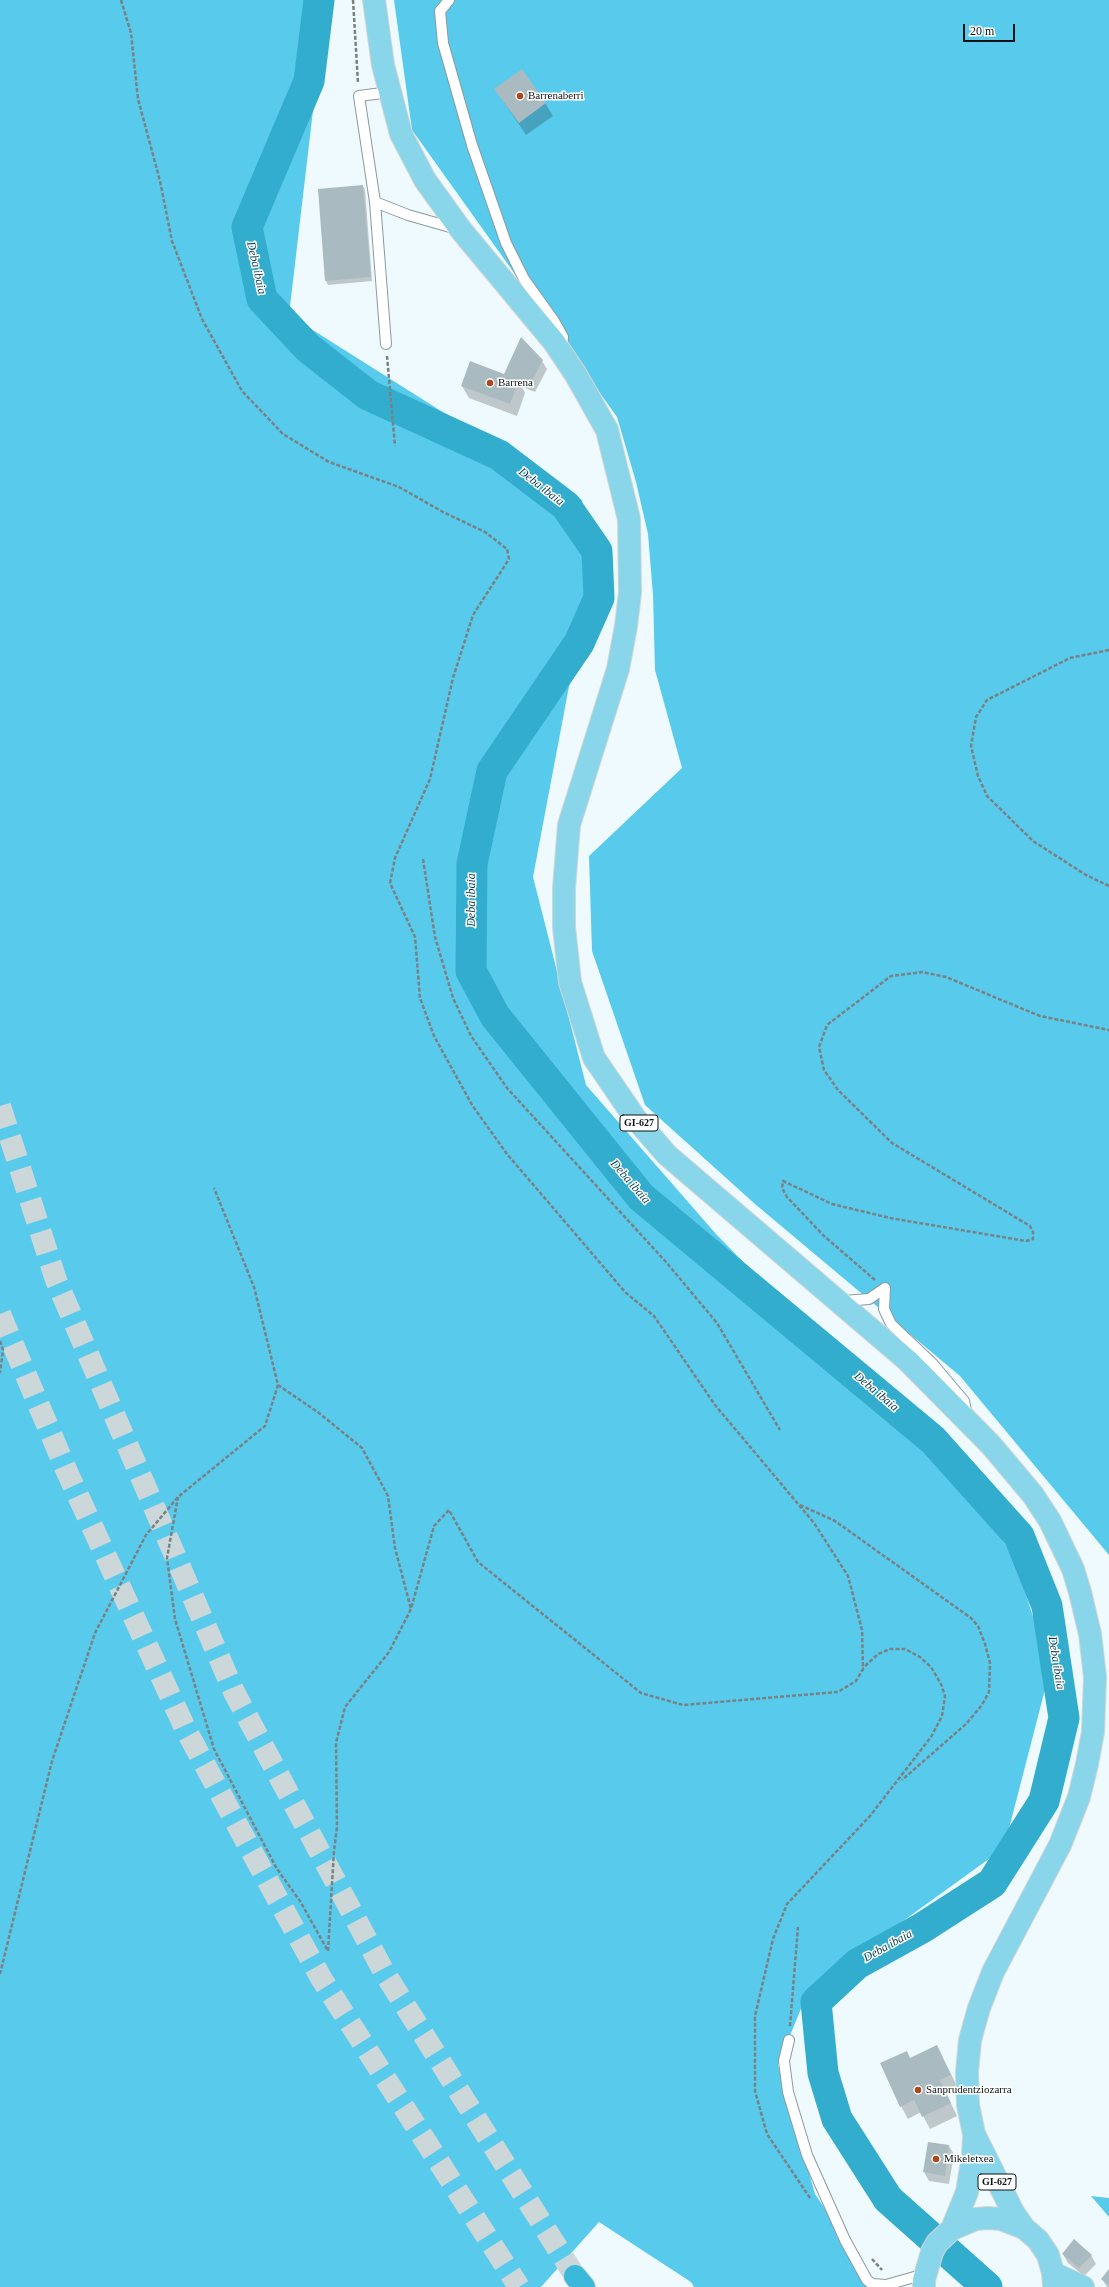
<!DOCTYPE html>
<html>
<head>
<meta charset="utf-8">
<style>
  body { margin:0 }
  #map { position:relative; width:1109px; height:2287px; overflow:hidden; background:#eefafd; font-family:Georgia,serif }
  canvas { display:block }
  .scale { position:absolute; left:963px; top:24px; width:52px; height:18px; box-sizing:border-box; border:2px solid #0c1315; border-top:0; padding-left:5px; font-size:12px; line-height:14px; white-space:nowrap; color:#0c1315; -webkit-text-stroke:3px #fff; paint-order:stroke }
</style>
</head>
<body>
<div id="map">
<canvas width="1109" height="2287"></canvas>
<div class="scale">20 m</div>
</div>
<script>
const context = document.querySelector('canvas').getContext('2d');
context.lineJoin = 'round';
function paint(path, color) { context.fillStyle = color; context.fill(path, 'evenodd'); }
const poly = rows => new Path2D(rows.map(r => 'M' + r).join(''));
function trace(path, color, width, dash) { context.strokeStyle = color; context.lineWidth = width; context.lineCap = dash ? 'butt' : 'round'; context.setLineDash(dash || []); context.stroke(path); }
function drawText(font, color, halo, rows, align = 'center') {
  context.font = font + ' Georgia,serif'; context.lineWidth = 3; context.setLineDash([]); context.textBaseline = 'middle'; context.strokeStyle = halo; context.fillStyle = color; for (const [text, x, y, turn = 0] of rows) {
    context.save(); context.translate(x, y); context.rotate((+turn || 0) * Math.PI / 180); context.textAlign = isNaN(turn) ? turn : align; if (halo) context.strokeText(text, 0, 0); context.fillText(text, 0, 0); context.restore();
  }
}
paint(poly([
  [0,0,323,0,314,102,289,315,582,500,587,591,533,877,586,1085,716,1234,958,1483,1013,1554,1050,1670,1004,1848,809,1989,778,2065,815,2194,878,2287,694,2287,691,2282,599,2222,541,2287,0,2287],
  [394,0,1109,0,1109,1555,960,1376,755,1204,645,1105,592,951,589,856,682,768,655,670,653,595,648,534,636,482,617,417,412,130],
  [1091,2196,1109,2198,1109,2217]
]), '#58cbed');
paint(poly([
  [495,89,545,103,553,116,526,135],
  [363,186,365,190,372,281,328,285,326,281],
  [522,339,542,361,547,369,535,392,522,387,525,393,517,416,469,398,462,386,506,376],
  [937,2046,958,2088,946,2093,957,2116,930,2129,921,2112,908,2119,901,2106,910,2059],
  [929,2143,949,2146,954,2154,949,2184,929,2181,924,2172],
  [1063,2254,1091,2255,1096,2264,1084,2276,1068,2263],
  [1109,2271,1109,2287,1107,2287,1102,2279]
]), '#0003');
trace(poly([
  [319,0,309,81,247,227,262,299,308,348,368,395,499,455,566,506,597,551,599,598,579,643,492,771,472,864,471,971,495,1016,641,1197,933,1440,1019,1536,1047,1606,1064,1718,1044,1801,992,1883,922,1928,857,1964,816,2002,823,2073,837,2119,888,2199,987,2287]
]), '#33adce', 31);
paint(poly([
  [522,69,546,103,519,123,494,89],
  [363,185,371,277,325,281,318,189],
  [521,337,543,360,530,384,519,380,510,404,461,386,470,361,504,374],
  [937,2045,951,2075,940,2080,951,2103,922,2117,914,2100,900,2107,880,2063,907,2051,910,2058],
  [928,2142,949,2145,945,2176,923,2172],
  [1074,2239,1092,2255,1079,2268,1062,2254],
  [1109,2269,1109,2285,1101,2279]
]), '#a9bbc1');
trace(poly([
  [0,1106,56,1280,234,1692,384,1972,575,2276],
  [0,1314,68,1474,185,1728,247,1843,321,1978,519,2287]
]), '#ccd7da', 22, [22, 11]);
const service = poly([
  [449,0,440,11,443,43,472,145,506,243,524,279,554,321,563,337,562,345],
  [375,202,408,215,457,229],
  [386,344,375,202,359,96,390,92],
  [885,1288,884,1309,891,1324,932,1363,964,1401,967,1415],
  [843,1301,869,1299,885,1288],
  [789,2040,784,2061,788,2092,807,2155,845,2240,867,2280,872,2284,886,2285,925,2274]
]);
const primary = poly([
  [374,0,383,65,401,134,425,180,461,230,554,342,576,375,607,430,629,519,630,593,626,626,618,669,569,825,564,888,564,927,570,982,594,1058,635,1118,667,1155,908,1361,991,1445,1033,1495,1050,1521,1073,1569,1080,1592,1090,1634,1095,1677,1093,1732,1087,1764,1079,1797,1060,1845,993,1972,979,2008,970,2040,967,2072,968,2105,974,2134,1013,2212,1024,2228,1038,2240,1048,2255,1053,2273,1054,2287],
  [952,2229,967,2192,973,2156,974,2135],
  [1053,2273,1083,2287],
  [924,2287,924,2280,932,2252,937,2243,952,2229,976,2219,988,2218,1001,2219,1024,2228]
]);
const motorway = poly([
  [575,2276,584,2287]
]);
trace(service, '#899ba0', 12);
trace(primary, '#d3d5d5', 24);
trace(motorway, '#d3d5d5', 24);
trace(poly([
  [121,0,131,33,138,99,160,181,172,241,202,319,242,391,283,434,329,462,399,487,443,512,485,532,507,549,509,559,473,615,453,678,430,779,395,858,390,883,415,937,420,998,434,1036,472,1105,507,1154,625,1292,654,1316,715,1405,814,1523,848,1576,862,1630,863,1669,856,1681,838,1692,683,1705,641,1693,478,1562,449,1510,434,1526,411,1609,389,1652,345,1707,336,1743,337,1827,334,1851,328,1951,300,1901,277,1869,214,1749,175,1619,167,1558,178,1497],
  [353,0,358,83],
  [387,356,395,446],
  [1109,650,1070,658,987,700,976,717,971,746,978,776,987,796,1033,841,1086,875,1109,886],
  [423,859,435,937,453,998,471,1036,507,1088,666,1262,717,1323,780,1430],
  [875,1280,824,1236,787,1197,782,1188,783,1181,832,1204,890,1218,1026,1241,1033,1239,1033,1232,1030,1226,892,1143,838,1090,824,1070,819,1047,827,1025,891,976,922,972,946,977,1040,1016,1109,1030],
  [0,1341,3,1350,0,1373],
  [278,1385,319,1413,362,1448,388,1496,395,1548,411,1609],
  [800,1505,835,1521,971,1618,978,1626,985,1644,990,1663,989,1692,982,1705,966,1724,902,1780],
  [0,1974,52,1761,95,1633,146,1535,178,1497,265,1426,278,1385,254,1287,214,1188],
  [790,2026,798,1927],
  [810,2198,767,2134,755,2091,755,2016,773,1939,787,1904,870,1816,931,1737,942,1716,945,1696,941,1684,931,1667,920,1657,905,1649,890,1649,878,1654,863,1668],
  [872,2259,882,2270]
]), '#788284', 2.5, [4, 2]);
trace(service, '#fff', 10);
trace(primary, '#89d5e9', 22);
trace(motorway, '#3bb9db', 22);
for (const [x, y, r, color] of [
  [520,96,4,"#ac461d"],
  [490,383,4,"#ac461d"],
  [918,2090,4,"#ac461d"],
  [936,2159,4,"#ac461d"]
]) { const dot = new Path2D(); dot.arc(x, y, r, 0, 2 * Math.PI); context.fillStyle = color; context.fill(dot); trace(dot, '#fff', 1.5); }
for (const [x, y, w] of [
  [639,1123,38],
  [997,2182,38]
]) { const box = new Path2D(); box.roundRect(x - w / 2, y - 8, w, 16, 3); context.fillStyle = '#fff'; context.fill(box); trace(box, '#0c1315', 1); }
drawText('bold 10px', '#0c1315', null, [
  ["GI-627",639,1123],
  ["GI-627",997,2182]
]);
drawText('11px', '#0c1315', '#fff', [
  ["Barrenaberri",528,96],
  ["Barrena",498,383],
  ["Sanprudentziozarra",926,2090],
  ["Mikeletxea",944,2159]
], 'left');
drawText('italic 12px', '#063d4b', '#fff', [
  ["Deba ibaia",256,268,77],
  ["Deba ibaia",541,487,38],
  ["Deba ibaia",472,900,-90],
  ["Deba ibaia",630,1182,49],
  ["Deba ibaia",876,1392,40],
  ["Deba ibaia",1056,1663,81],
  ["Deba ibaia",888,1946,-29]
]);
</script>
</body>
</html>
